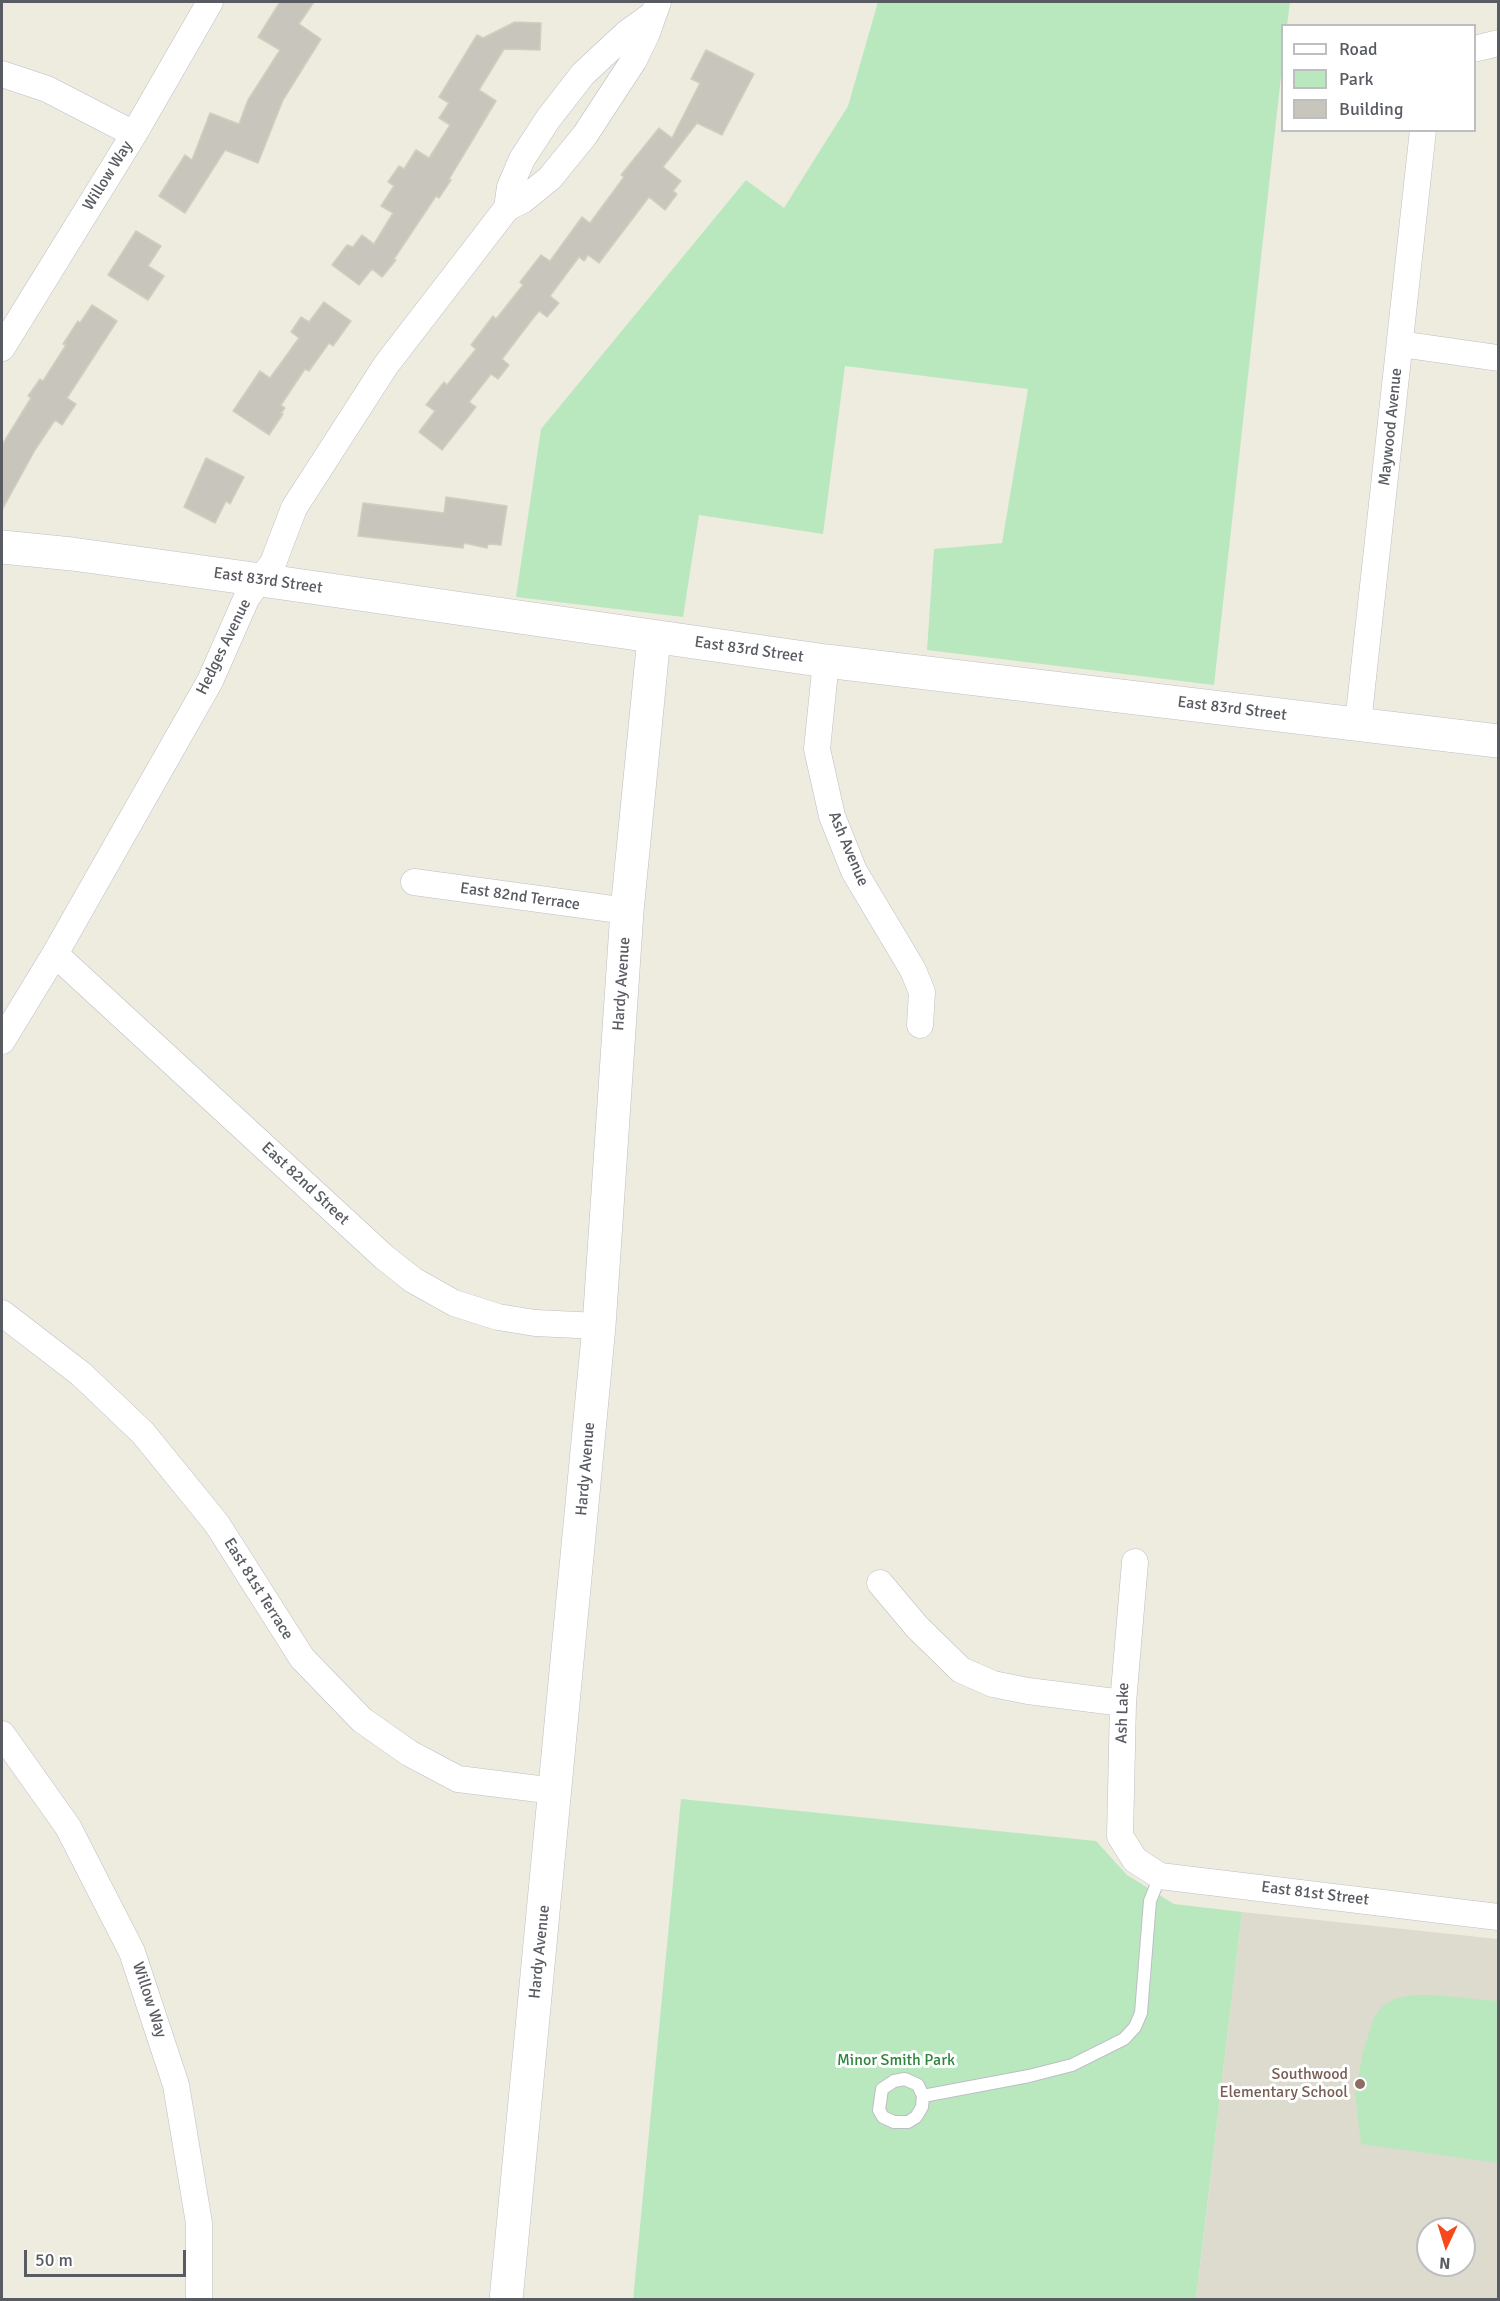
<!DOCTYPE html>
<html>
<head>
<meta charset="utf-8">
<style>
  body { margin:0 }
  #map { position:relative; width:1500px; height:2301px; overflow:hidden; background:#edecdf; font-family:Signika,sans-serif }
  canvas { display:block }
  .frame { position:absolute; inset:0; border:3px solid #585c62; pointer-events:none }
  .legend { position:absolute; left:1281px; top:24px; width:195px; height:108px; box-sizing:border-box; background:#fff; border:2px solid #bcbec0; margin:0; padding:8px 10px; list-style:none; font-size:18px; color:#585c62 }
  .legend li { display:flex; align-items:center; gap:12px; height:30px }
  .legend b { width:30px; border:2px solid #bcbec0 }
  .north { position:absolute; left:1416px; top:2217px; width:60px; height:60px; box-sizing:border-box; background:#fff; border:2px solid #bcbec0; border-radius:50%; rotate:184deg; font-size:16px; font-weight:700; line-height:24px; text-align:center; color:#585c62 }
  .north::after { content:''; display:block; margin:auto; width:21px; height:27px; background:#f8481a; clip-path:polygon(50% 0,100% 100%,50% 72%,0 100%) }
  .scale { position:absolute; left:24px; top:2250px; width:162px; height:27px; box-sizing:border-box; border:3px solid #585c62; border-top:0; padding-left:8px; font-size:18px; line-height:21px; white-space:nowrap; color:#585c62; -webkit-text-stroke:4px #fff; paint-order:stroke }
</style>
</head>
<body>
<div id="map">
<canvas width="1500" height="2301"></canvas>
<div class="frame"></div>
<ul class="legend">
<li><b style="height:8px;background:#fff"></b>Road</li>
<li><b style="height:16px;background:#b9e8bf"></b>Park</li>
<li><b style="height:16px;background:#c8c6bc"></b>Building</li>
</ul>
<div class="north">N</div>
<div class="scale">50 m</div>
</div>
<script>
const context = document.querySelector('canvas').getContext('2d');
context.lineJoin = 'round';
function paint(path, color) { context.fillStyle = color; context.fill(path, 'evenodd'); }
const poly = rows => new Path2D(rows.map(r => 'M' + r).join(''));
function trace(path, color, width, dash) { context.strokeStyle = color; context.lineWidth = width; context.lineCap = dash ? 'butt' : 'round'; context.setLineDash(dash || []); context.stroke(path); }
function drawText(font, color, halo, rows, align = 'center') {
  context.font = font + ' Signika,sans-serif'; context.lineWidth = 6; context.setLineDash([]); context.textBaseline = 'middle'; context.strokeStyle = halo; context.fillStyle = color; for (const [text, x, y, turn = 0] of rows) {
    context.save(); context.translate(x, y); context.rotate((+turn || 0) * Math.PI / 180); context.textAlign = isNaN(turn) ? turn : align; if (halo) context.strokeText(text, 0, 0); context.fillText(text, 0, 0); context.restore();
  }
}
paint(poly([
  [1242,1912,1498,1939,1498,2299,1196,2300],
  [1428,2229,1464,2229,1464,2265,1428,2265]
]), '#dddbce');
paint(poly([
  [878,2,1290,2,1287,25,1282,26,1282,67,1214,685,927,650,934,549,1002,543,1028,389,845,366,823,534,699,515,683,617,516,597,541,429,746,180,784,208,848,106],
  [681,1799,1096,1841,1127,1875,1174,1904,1242,1912,1196,2299,633,2300],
  [1412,1995,1434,1995,1498,2001,1498,2163,1361,2144,1355,2093,1363,2052,1374,2017,1383,2006,1394,1999]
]), '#b9e8bf');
const building = poly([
  [280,2,314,2,299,24,321,39,283,100,258,163,225,150,185,213,159,196,185,155,192,160,210,113,239,124,248,100,280,50,258,37,280,2],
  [515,22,541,23,540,50,504,49,479,90,496,101,449,179,451,180,439,198,436,196,394,259,396,260,382,277,372,269,359,285,332,265,347,245,353,247,362,235,374,244,393,213,381,206,394,186,388,182,399,166,404,169,416,150,429,158,450,125,439,118,449,103,439,97,477,35,483,38,515,22],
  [706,50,754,74,722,135,697,123,663,167,681,181,673,191,677,194,665,210,649,197,599,263,588,255,584,261,579,257,550,296,559,303,547,317,539,311,531,321,502,359,509,365,498,379,491,374,469,402,476,407,442,450,419,432,435,411,426,405,444,382,447,385,476,349,471,345,493,316,496,319,523,285,520,282,541,255,550,261,582,217,590,223,624,177,621,175,659,128,672,138,700,83,691,79,706,50],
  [136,231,161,246,148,266,164,276,148,300,108,275,136,231],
  [324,302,351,321,333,346,329,343,309,371,305,369,281,405,285,408,281,413,283,414,269,435,233,411,260,371,270,378,299,338,291,332,301,317,309,322,324,302],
  [92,305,117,321,67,398,76,404,62,425,55,420,35,450,2,510,2,445,31,398,28,396,40,379,43,381,66,345,63,344,78,321,80,323,92,305],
  [206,458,244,477,230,504,226,501,215,523,184,507,206,458],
  [446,497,507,506,501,545,488,544,487,548,464,543,463,548,358,536,363,503,444,513,446,497]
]);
paint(building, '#c8c6bc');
trace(building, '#d2cebd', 1.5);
const lane = poly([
  [923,2096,922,2107,916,2117,908,2122,894,2122,883,2117,879,2110,882,2089,894,2081,905,2079,918,2085,923,2096,1029,2076,1072,2065,1124,2039,1135,2027,1141,2013,1150,1901,1160,1876]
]);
const street = poly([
  [1474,49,1498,43],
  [2,74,47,89,134,134],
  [507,208,510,187,522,159,548,119,583,74,627,33,652,15],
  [1400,344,1498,358],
  [2,348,134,134,210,2],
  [826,661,817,749,832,816,854,871,913,970,922,992,920,1025],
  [1358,723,1423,130],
  [414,882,627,911],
  [55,954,384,1257,413,1280,454,1303,498,1317,535,1323,599,1326],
  [2,1041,55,954,210,681,247,597,273,563,294,508,386,365,507,208,523,200,550,178,585,135,634,60,647,33,658,2],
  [2,1313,81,1374,143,1433,217,1524,302,1658,362,1720,409,1753,458,1779,555,1791],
  [1135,1562,1123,1703,1120,1836,1135,1860,1160,1876,1498,1917],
  [880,1583,917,1627,961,1670,993,1684,1028,1691,1123,1703],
  [2,1734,68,1827,132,1952,176,2085,199,2223,199,2300]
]);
const secondary = poly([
  [2,547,72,554,261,580,826,661,1498,741],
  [506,2300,599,1326,627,911,654,637]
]);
trace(lane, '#bdbec5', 14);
trace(street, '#bdbec5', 27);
trace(secondary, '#bcbfc7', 34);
trace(lane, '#fff', 12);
trace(street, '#fff', 26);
trace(secondary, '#fff', 33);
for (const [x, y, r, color] of [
  [1360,2084,6,"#8d6e63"]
]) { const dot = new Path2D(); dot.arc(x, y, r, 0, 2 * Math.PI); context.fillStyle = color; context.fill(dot); trace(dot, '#fff', 2); }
drawText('16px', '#585c62', '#fff', [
  ["Willow Way",108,176,-58],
  ["Maywood Avenue",1391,427,-84],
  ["East 83rd Street",268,581,8],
  ["Hedges Avenue",224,647,-64],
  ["East 83rd Street",749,650,8],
  ["East 83rd Street",1232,709,7],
  ["Ash Avenue",848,849,67],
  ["East 82nd Terrace",520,897,8],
  ["Hardy Avenue",622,984,-86],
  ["East 82nd Street",305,1184,43],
  ["Hardy Avenue",586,1469,-85],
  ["East 81st Terrace",258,1589,58],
  ["Ash Lake",1123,1713,-88],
  ["East 81st Street",1315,1894,7],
  ["Hardy Avenue",540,1952,-84],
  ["Willow Way",149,2000,72]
]);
drawText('16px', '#2d863c', '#fff', [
  ["Minor Smith Park",896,2061]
]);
drawText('16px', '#785e54', '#fff', [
  ["Southwood",1348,2075],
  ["Elementary School",1348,2093]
], 'right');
</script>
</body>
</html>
